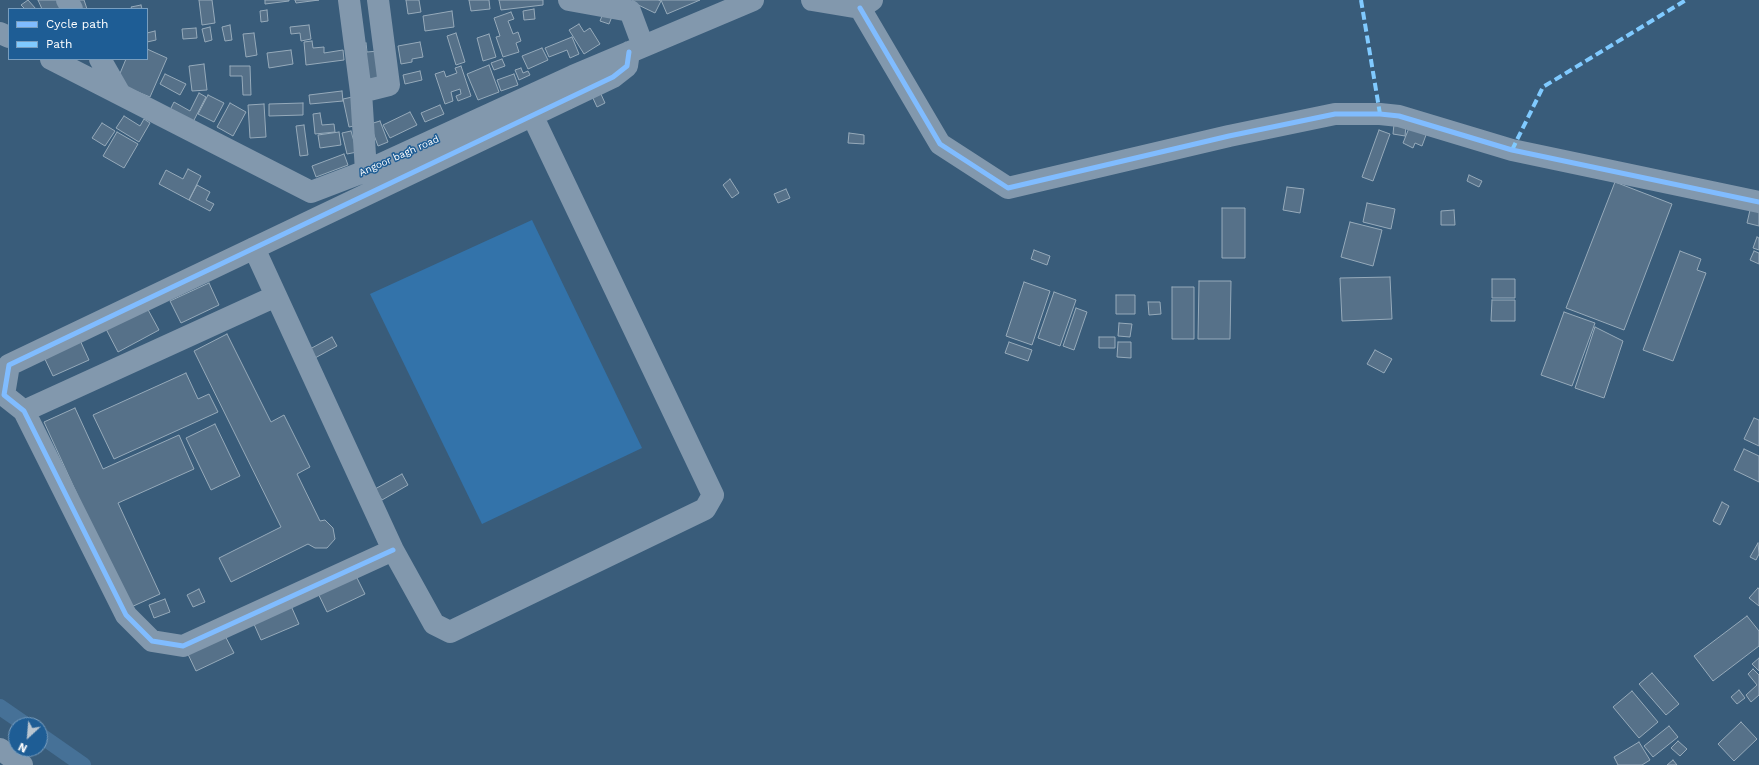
<!DOCTYPE html>
<html>
<head>
<meta charset="utf-8">
<style>
  body { margin:0 }
  #map { position:relative; width:1759px; height:765px; overflow:hidden; background:#395c7a; font-family:"Work Sans",sans-serif }
  canvas { display:block }
  .legend { position:absolute; left:8px; top:8px; width:140px; height:52px; box-sizing:border-box; background:#1e5d95; border:1px solid #789ebf; margin:0; padding:5px 7px; list-style:none; font-size:12px; color:#fff }
  .legend li { display:flex; align-items:center; gap:8px; height:20px }
  .legend b { width:20px; border:1px solid #789ebf }
  .north { position:absolute; left:8px; top:717px; width:40px; height:40px; box-sizing:border-box; background:#1e5d95; border:1px solid #789ebf; border-radius:50%; rotate:206deg; font-size:11px; font-weight:700; line-height:16px; text-align:center; color:#fff }
  .north::after { content:''; display:block; margin:auto; width:14px; height:18px; background:#bac6d0; clip-path:polygon(50% 0,100% 100%,50% 72%,0 100%) }
</style>
</head>
<body>
<div id="map">
<canvas width="1759" height="765"></canvas>
<ul class="legend">
<li><b style="height:5px;background:#80bcff"></b>Cycle path</li>
<li><b style="height:5px;background:#80caff"></b>Path</li>
</ul>
<div class="north">N</div>
</div>
<script>
const context = document.querySelector('canvas').getContext('2d');
context.lineJoin = 'round';
function paint(path, color) { context.fillStyle = color; context.fill(path, 'evenodd'); }
const poly = rows => new Path2D(rows.map(r => 'M' + r).join(''));
function trace(path, color, width, dash) { context.strokeStyle = color; context.lineWidth = width; context.lineCap = dash ? 'butt' : 'round'; context.setLineDash(dash || []); context.stroke(path); }
function drawText(font, color, halo, rows, align = 'center') {
  context.font = font + ' "Work Sans",sans-serif'; context.lineWidth = 3; context.setLineDash([]); context.textBaseline = 'middle'; context.strokeStyle = halo; context.fillStyle = color; for (const [text, x, y, turn = 0] of rows) {
    context.save(); context.translate(x, y); context.rotate((+turn || 0) * Math.PI / 180); context.textAlign = isNaN(turn) ? turn : align; if (halo) context.strokeText(text, 0, 0); context.fillText(text, 0, 0); context.restore();
  }
}
paint(poly([
  [532,220,642,448,482,524,370,294]
]), '#3373aa');
trace(poly([
  [0,707,26,725],
  [40,735,83,765]
]), '#467197', 16);
const building = poly([
  [28,0,36,9,25,9,21,5,28,0],
  [38,0,59,0,64,9,42,9,38,0],
  [71,0,84,0,87,9,76,9,71,0],
  [199,0,212,0,215,23,202,25,199,0],
  [265,0,289,0,289,1,265,4,265,0],
  [295,0,319,0,296,3,295,0],
  [406,0,419,0,421,12,408,14,406,0],
  [469,0,489,0,490,9,471,11,469,0],
  [499,0,543,0,543,5,501,10,499,0],
  [633,0,658,0,661,1,655,13,632,2,633,0],
  [661,0,700,0,667,14,661,0],
  [141,5,142,9,132,9,131,7,141,5],
  [534,9,535,19,524,20,523,11,534,9],
  [267,10,268,21,261,22,260,11,267,10],
  [452,11,454,27,425,31,423,16,452,11],
  [604,11,613,14,609,24,600,21,604,11],
  [511,12,514,19,508,21,513,34,518,32,521,41,516,43,519,52,503,57,496,37,500,36,494,18,511,12],
  [579,24,584,32,590,28,600,44,584,54,569,30,579,24],
  [230,25,232,40,225,41,222,27,230,25],
  [309,25,311,39,301,41,300,33,291,34,290,27,309,25],
  [210,27,212,40,205,42,202,29,210,27],
  [196,28,197,38,183,39,182,29,196,28],
  [155,31,156,40,147,42,147,33,155,31],
  [254,33,257,55,246,57,243,34,254,33],
  [456,33,465,62,456,65,447,36,456,33],
  [489,34,496,57,483,61,477,38,489,34],
  [572,37,579,54,570,58,567,50,549,57,545,48,572,37],
  [312,41,313,48,324,47,324,53,343,50,344,60,306,65,304,42,312,41],
  [420,42,423,57,412,59,412,62,401,64,398,46,420,42],
  [366,43,367,52,379,51,382,80,361,82,358,44,366,43],
  [542,48,548,60,528,69,522,56,542,48],
  [147,49,167,58,150,97,116,83,126,59,147,59,147,49],
  [291,50,293,64,269,68,267,53,291,50],
  [502,59,505,66,494,70,491,63,502,59],
  [204,64,207,90,192,91,189,66,204,64],
  [489,65,499,92,478,100,467,74,489,65],
  [230,66,250,66,251,95,243,95,242,76,230,76,230,66],
  [461,66,471,96,458,101,456,96,461,94,460,89,451,92,453,101,445,104,435,74,444,71,446,77,457,73,455,68,461,66],
  [521,68,523,73,528,71,530,75,519,80,515,70,521,68],
  [420,71,422,80,405,84,403,75,420,71],
  [165,74,186,84,180,95,160,84,165,74],
  [514,74,518,85,501,91,497,80,514,74],
  [342,91,343,101,310,104,309,95,342,91],
  [600,92,605,103,597,107,592,96,600,92],
  [199,93,206,97,193,122,170,110,174,102,190,111,199,93],
  [208,95,224,103,214,122,198,114,208,95],
  [357,96,363,124,349,127,343,99,357,96],
  [230,103,246,112,233,136,217,127,230,103],
  [303,103,303,115,269,116,269,104,303,103],
  [264,104,266,137,250,138,248,105,264,104],
  [440,105,444,114,425,122,421,113,440,105],
  [410,112,417,125,390,138,383,125,410,112],
  [320,113,322,125,334,124,335,132,315,134,313,114,320,113],
  [124,116,140,126,144,119,150,123,139,142,116,128,124,116],
  [380,121,388,142,378,146,370,124,380,121],
  [102,123,115,131,105,146,92,138,102,123],
  [1394,124,1406,126,1405,136,1393,134,1394,124],
  [304,125,308,155,300,156,296,126,304,125],
  [1409,128,1426,135,1422,146,1415,143,1413,148,1403,143,1409,128],
  [1379,130,1390,134,1373,181,1362,177,1379,130],
  [351,131,357,152,347,154,342,133,351,131],
  [117,132,138,144,124,168,103,156,117,132],
  [339,132,341,145,320,148,318,135,339,132],
  [849,133,864,135,864,144,848,143,849,133],
  [344,154,348,165,316,177,312,166,344,154],
  [188,169,201,176,189,200,159,184,166,170,183,179,188,169],
  [1469,175,1482,181,1479,187,1467,181,1469,175],
  [730,179,739,193,732,198,723,185,730,179],
  [1615,182,1672,204,1624,330,1566,308,1615,182],
  [197,185,210,192,206,200,214,204,210,211,189,200,197,185],
  [1287,187,1304,189,1300,213,1283,210,1287,187],
  [786,189,790,198,778,203,774,194,786,189],
  [1367,203,1395,209,1391,229,1363,222,1367,203],
  [1222,208,1245,208,1245,258,1222,258,1222,208],
  [1454,210,1455,225,1441,225,1441,211,1454,210],
  [1750,210,1759,212,1759,226,1747,223,1750,210],
  [1350,222,1382,230,1373,266,1341,257,1350,222],
  [1757,237,1759,238,1759,250,1753,248,1757,237],
  [1034,250,1050,256,1047,265,1031,259,1034,250],
  [1680,251,1701,259,1697,270,1706,273,1673,361,1643,350,1680,251],
  [1754,251,1759,253,1759,264,1750,260,1754,251],
  [1390,277,1392,319,1342,321,1340,278,1390,277],
  [1492,279,1515,279,1515,298,1492,298,1492,279],
  [1199,281,1231,281,1230,339,1198,339,1199,281],
  [1024,282,1050,291,1032,345,1006,336,1024,282],
  [209,283,219,305,181,323,170,301,209,283],
  [1172,287,1194,287,1194,339,1172,339,1172,287],
  [1054,292,1076,300,1060,346,1038,338,1054,292],
  [1116,295,1135,295,1135,314,1116,314,1116,295],
  [1492,300,1515,300,1515,321,1491,321,1492,300],
  [1148,302,1160,302,1161,314,1149,315,1148,302],
  [146,306,159,330,118,352,106,329,146,306],
  [1076,308,1087,312,1074,350,1063,346,1076,308],
  [1564,312,1595,323,1572,386,1541,375,1564,312],
  [1119,323,1132,324,1130,337,1118,336,1119,323],
  [1595,327,1623,341,1604,398,1575,388,1595,327],
  [227,334,271,422,284,415,310,467,297,474,320,521,325,520,333,528,335,539,327,548,315,548,308,544,231,582,219,558,281,527,194,351,227,334],
  [332,337,337,346,315,358,310,349,332,337],
  [1099,337,1115,337,1115,348,1099,348,1099,337],
  [79,338,89,360,53,376,43,355,79,338],
  [1009,342,1032,350,1028,361,1005,353,1009,342],
  [1118,342,1131,342,1131,358,1117,357,1118,342],
  [1375,350,1392,359,1384,373,1367,364,1375,350],
  [186,373,198,399,209,394,218,412,114,459,93,415,186,373],
  [75,408,103,469,179,435,194,469,118,503,160,594,129,608,44,422,75,408],
  [1754,418,1759,420,1759,446,1744,439,1754,418],
  [215,424,240,476,211,490,186,438,215,424],
  [1744,449,1759,456,1759,482,1734,470,1744,449],
  [402,474,408,485,382,500,375,489,402,474],
  [1722,502,1729,506,1720,525,1713,521,1722,502],
  [1758,543,1759,554,1756,560,1750,557,1758,543],
  [353,570,365,594,327,612,315,587,353,570],
  [1758,588,1759,589,1759,606,1749,598,1758,588],
  [199,589,205,602,193,607,187,595,199,589],
  [165,599,170,612,154,618,149,605,165,599],
  [288,599,299,624,261,640,250,615,288,599],
  [1747,616,1759,631,1759,646,1713,681,1694,656,1747,616],
  [222,630,234,653,196,671,185,648,222,630],
  [1759,658,1759,671,1752,664,1759,658],
  [1753,669,1759,675,1759,695,1751,702,1746,695,1757,685,1748,674,1753,669],
  [1652,673,1679,704,1666,715,1639,684,1652,673],
  [1739,690,1745,698,1737,704,1731,697,1739,690],
  [1632,691,1658,722,1639,738,1613,707,1632,691],
  [1741,722,1757,739,1734,761,1718,744,1741,722],
  [1669,726,1678,737,1653,757,1644,746,1669,726],
  [1678,741,1687,749,1680,756,1671,748,1678,741],
  [1639,742,1650,760,1642,765,1618,765,1614,757,1639,742],
  [1673,760,1677,765,1667,765,1673,760]
]);
paint(building, '#567189');
trace(building, '#96aaba', 1);
trace(poly([
  [67,0,72,9],
  [349,0,361,92,366,171],
  [569,0,630,11,643,46],
  [812,0,860,8,872,0],
  [860,8,940,144,1008,188,1229,136,1335,114,1380,114,1399,116,1512,150,1759,202],
  [0,33,9,37],
  [51,59,311,192,366,171,573,76,753,0],
  [100,59,120,94],
  [361,92,389,85,378,0],
  [254,248,393,550,434,624,450,632,705,509,713,495,532,115],
  [24,411,276,296],
  [393,550,183,646,152,641,126,615,24,411,4,395,9,365,613,77,627,66,629,52],
  [0,749,22,765]
]), '#8298ad', 22);
trace(poly([
  [1361,0,1380,114],
  [1512,150,1543,87,1686,0]
]), '#80caff', 4, [8, 4]);
trace(poly([
  [860,8,940,144,1008,188,1229,136,1335,114,1380,114,1399,116,1512,150,1759,202],
  [393,550,183,646,152,641,126,615,24,411,4,395,9,365,613,77,627,66,629,52]
]), '#80bcff', 5);
drawText('10px', '#fff', '#1e5d95', [
  ["Angoor bagh road",399,156,-24]
]);
</script>
</body>
</html>
